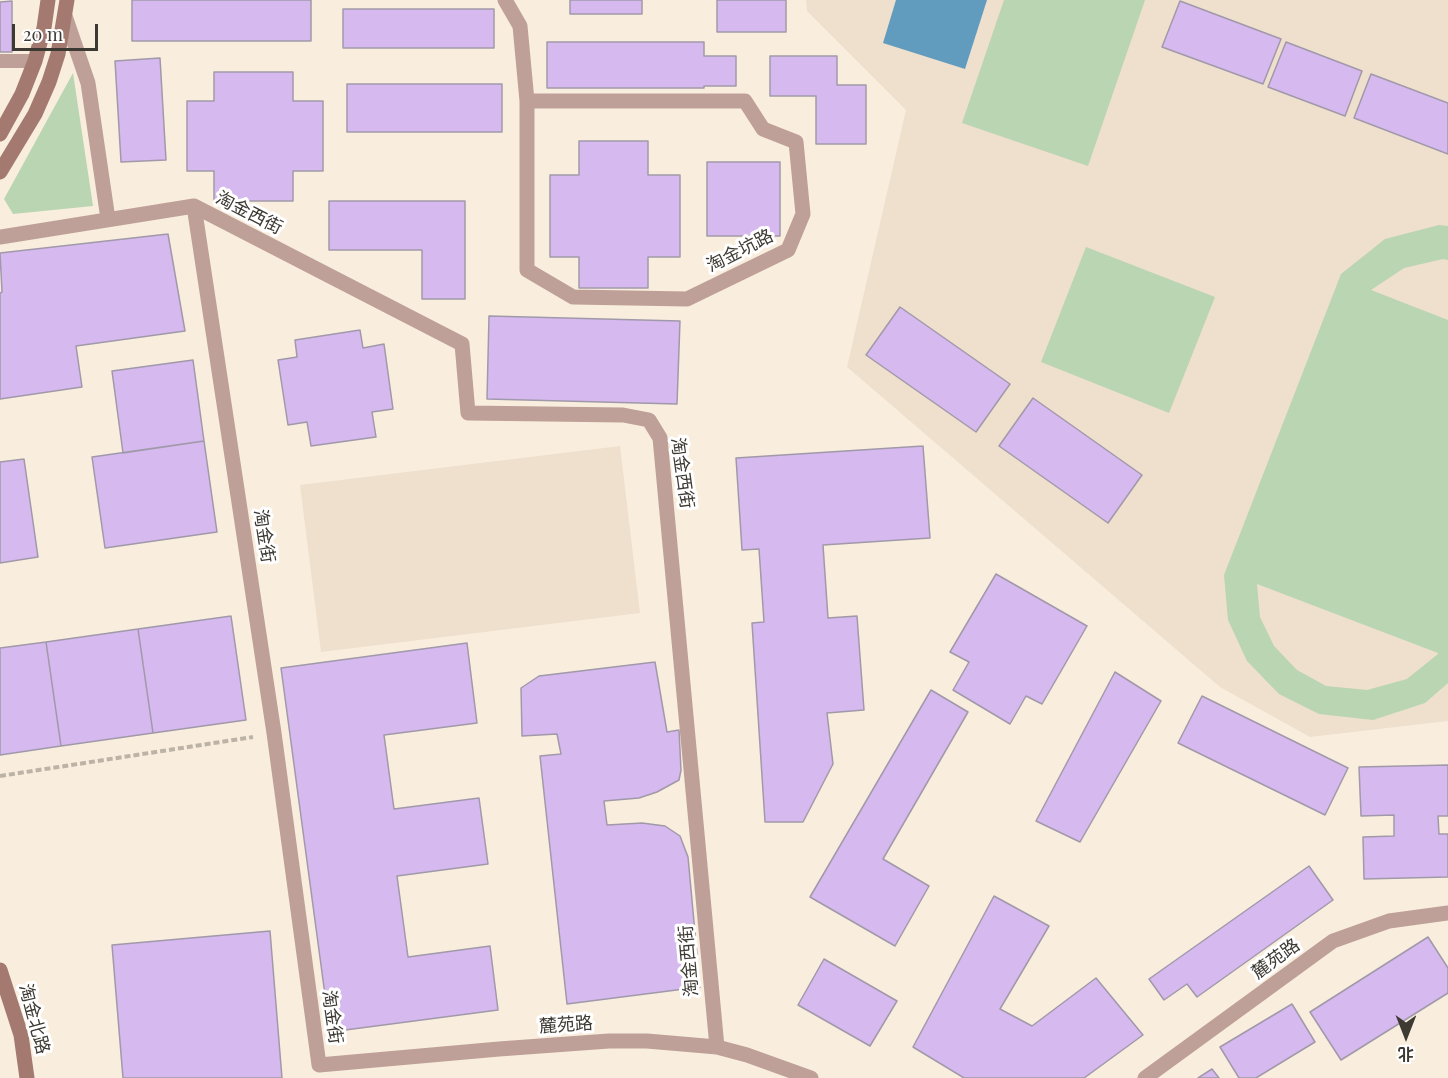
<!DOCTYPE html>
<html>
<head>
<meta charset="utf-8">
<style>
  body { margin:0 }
  #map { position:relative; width:1448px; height:1078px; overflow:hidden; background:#f9eedd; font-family:"Playfair Display","Noto Sans SC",serif }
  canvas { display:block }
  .north { position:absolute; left:1376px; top:1006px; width:60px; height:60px; -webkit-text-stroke:4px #fff; paint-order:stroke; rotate:180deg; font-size:16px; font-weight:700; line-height:24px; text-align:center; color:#3d3933 }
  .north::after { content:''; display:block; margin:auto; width:21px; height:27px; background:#3d3933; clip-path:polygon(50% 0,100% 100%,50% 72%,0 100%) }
  .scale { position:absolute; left:12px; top:24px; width:86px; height:27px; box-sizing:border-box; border:3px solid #3d3933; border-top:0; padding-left:8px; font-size:18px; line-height:21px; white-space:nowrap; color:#3d3933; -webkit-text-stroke:4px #fff; paint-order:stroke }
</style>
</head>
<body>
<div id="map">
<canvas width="1448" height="1078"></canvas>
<div class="north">北</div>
<div class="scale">20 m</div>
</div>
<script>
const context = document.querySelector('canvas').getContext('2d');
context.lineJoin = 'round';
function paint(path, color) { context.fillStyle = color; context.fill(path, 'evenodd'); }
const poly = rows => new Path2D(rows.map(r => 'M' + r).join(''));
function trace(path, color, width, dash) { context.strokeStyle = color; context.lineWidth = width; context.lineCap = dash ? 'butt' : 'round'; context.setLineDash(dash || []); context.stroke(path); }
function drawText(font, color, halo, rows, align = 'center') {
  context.font = font + ' "Playfair Display","Noto Sans SC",serif'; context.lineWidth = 6; context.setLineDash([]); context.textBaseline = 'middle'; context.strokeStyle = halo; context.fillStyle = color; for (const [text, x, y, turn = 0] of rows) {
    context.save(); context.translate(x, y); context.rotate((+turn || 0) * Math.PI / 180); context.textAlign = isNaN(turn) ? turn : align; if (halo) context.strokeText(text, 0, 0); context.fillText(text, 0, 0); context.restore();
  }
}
paint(poly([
  [806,0,1448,0,1448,721,1310,737,1220,687,847,367,906,110,807,11],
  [620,446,640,613,321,652,300,485]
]), '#efdfcd');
paint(poly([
  [1004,0,1145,0,1088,166,962,123],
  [73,73,93,206,13,214,4,199],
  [1439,225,1448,226,1448,260,1443,259,1404,268,1371,290,1448,320,1448,683,1425,703,1373,720,1319,714,1279,694,1247,661,1228,620,1224,575,1341,274,1385,239],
  [1257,584,1438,653,1438,654,1407,679,1367,690,1326,686,1297,670,1274,646,1260,617],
  [1086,247,1215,297,1169,413,1041,362]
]), '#b9d5b1');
paint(poly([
  [896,0,987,0,965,69,883,43]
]), '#619cbf');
const building = poly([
  [132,0,311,0,311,41,132,41,132,0],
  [570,0,642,0,642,14,570,14,570,0],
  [717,0,786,0,786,32,717,32,717,0],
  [12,1,12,52,0,52,0,2,12,1],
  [1180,1,1281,39,1263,84,1162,47,1180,1],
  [343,9,494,9,494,48,343,48,343,9],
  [547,42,704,42,704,56,736,56,736,86,704,86,704,88,547,88,547,42],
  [1286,42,1362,71,1345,116,1268,87,1286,42],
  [770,56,837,56,837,85,866,85,866,144,816,144,816,96,770,96,770,56],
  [160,58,166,160,121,162,115,61,160,58],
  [214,72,293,72,293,101,323,101,323,171,293,171,293,201,214,201,214,171,187,171,187,101,214,101,214,72],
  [1371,74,1448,103,1448,154,1354,118,1371,74],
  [347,84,502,84,502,132,347,132,347,84],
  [579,141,648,141,648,175,680,175,680,257,648,257,648,288,579,288,579,257,550,257,550,175,579,175,579,141],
  [707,162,780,162,780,236,707,236,707,162],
  [329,201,465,201,465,299,422,299,422,250,329,250,329,201],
  [168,234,185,331,76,346,82,387,0,399,0,293,2,292,0,253,168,234],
  [900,307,1010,384,976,432,866,355,900,307],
  [489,316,680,321,677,404,487,399,489,316],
  [360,330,363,348,384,344,393,409,372,412,376,437,311,446,307,422,288,425,278,360,297,357,295,340,360,330],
  [193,360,204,441,123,453,112,371,193,360],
  [1033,398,1142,475,1108,523,999,446,1033,398],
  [204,441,217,532,105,548,92,457,204,441],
  [923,446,930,538,823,545,828,618,857,616,864,710,827,713,833,764,803,822,765,822,752,623,764,622,759,549,742,550,736,458,923,446],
  [24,459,38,557,0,563,0,462,24,459],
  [996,574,1087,626,1042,704,1026,696,1010,724,953,690,969,662,950,652,996,574],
  [231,616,246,720,153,733,138,629,231,616],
  [138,629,153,733,61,746,46,642,138,629],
  [46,642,61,746,0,755,0,648,46,642],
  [467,643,477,723,384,735,394,809,479,798,488,864,397,876,408,957,490,946,498,1010,330,1032,281,668,467,643],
  [655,662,667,732,679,730,681,770,679,780,657,792,639,798,604,801,607,825,642,823,665,826,680,836,688,857,700,987,567,1004,540,756,561,754,557,734,522,736,521,688,539,676,655,662],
  [1115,672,1161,701,1080,842,1036,821,1115,672],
  [931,690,968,712,883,859,929,886,895,946,810,897,931,690],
  [1202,696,1348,768,1325,815,1178,743,1202,696],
  [1448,765,1448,816,1438,816,1439,834,1448,834,1448,877,1364,879,1363,837,1394,836,1394,815,1361,816,1359,767,1448,765],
  [1309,866,1333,900,1197,997,1187,984,1164,1000,1149,979,1309,866],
  [994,896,1049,926,1000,1009,1032,1026,1096,978,1143,1035,1084,1078,964,1078,913,1047,994,896],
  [270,931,282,1078,123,1078,112,945,270,931],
  [1428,937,1448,968,1448,993,1341,1060,1310,1012,1428,937],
  [824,959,897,1001,870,1046,798,1005,824,959],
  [1292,1004,1315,1042,1256,1078,1239,1078,1220,1047,1292,1004],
  [1212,1069,1219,1078,1198,1078,1212,1069]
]);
paint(building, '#d5b9ef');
trace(building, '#a199a9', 1.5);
trace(poly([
  [0,776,253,737]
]), '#bcb3a6', 4, [6, 3]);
trace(poly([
  [0,61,35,61]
]), '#bea099', 14);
trace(poly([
  [505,0,520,26,527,101,527,270,573,297,687,299,788,250,803,214,796,142,763,129,745,101,527,101],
  [65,16,88,83,108,219],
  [194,206,462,344,468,413,623,415,649,420,660,438,717,1047],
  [0,237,194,206,274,733,319,1065,499,1049,609,1041,647,1041,717,1047,747,1055,811,1078],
  [1145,1078,1333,941,1389,921,1448,913]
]), '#bea099', 15);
trace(poly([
  [0,134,22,94,35,61,44,28,48,0],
  [0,172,35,114,49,82,58,54,67,0],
  [0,970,21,1035,27,1078]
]), '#a47a70', 15);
drawText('18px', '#3d3933', '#fff', [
  ["淘金西街",249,213,27],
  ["淘金坑路",740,251,-27],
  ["淘金西街",682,473,82],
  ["淘金街",264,536,81],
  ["麓苑路",1276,959,-36],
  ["淘金西街",689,961,-95],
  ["淘金街",332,1017,82],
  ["淘金北路",34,1019,75],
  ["麓苑路",566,1025,-4]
]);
</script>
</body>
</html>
